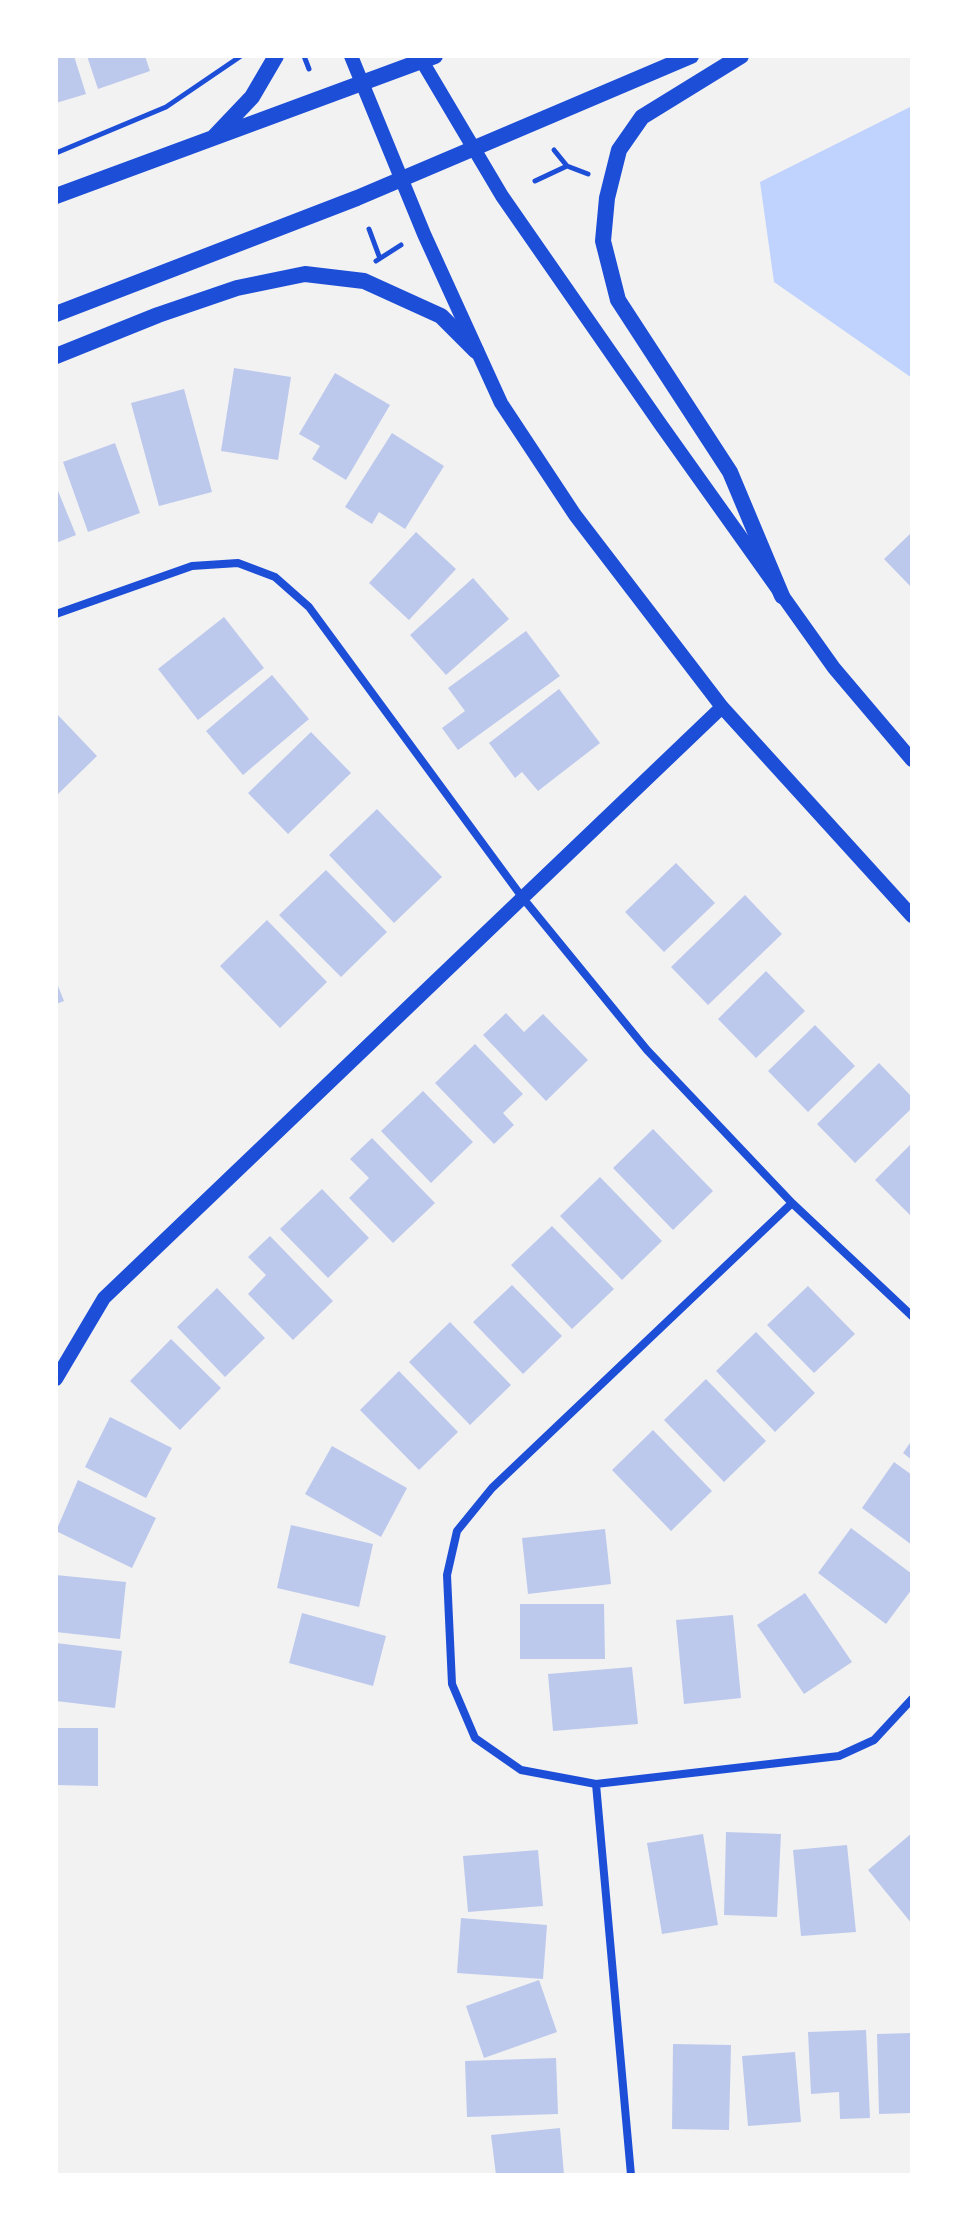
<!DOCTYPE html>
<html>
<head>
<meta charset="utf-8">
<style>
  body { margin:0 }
  #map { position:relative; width:968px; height:2231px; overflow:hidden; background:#f2f2f2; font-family:"DejaVu Sans",sans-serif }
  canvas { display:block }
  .frame { position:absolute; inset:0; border:58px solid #fff; pointer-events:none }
</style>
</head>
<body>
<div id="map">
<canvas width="968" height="2231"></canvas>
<div class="frame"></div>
</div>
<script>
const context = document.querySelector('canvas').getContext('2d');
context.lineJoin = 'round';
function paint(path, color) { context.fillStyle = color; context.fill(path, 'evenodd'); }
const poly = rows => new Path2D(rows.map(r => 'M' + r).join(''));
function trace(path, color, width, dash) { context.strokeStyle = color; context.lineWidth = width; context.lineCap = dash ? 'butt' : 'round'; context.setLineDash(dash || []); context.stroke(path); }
paint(poly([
  [912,106,912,378,774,282,760,182]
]), '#bfd3fe');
paint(poly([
  [56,56,74,56,86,94,56,103],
  [87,56,145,56,150,71,98,89],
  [234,368,291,377,278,460,221,451],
  [335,373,390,405,346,480,312,459,320,446,299,434],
  [184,389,212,492,159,506,131,403],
  [392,433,444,466,405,529,379,512,372,524,345,507],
  [115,443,140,513,88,532,63,462],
  [56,486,76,535,56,543],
  [416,532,456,569,409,620,369,583],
  [912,532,912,588,884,559],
  [473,578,509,619,446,675,410,635],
  [224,617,264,668,198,720,158,669],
  [526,631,560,676,458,750,442,728,465,711,448,688],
  [272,675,309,719,243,775,206,731],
  [559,689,600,743,538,791,522,772,515,778,489,743],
  [56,713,97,756,56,796],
  [311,732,351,773,288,834,248,793],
  [377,809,442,877,394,923,329,855],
  [676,863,715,903,664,952,625,912],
  [326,870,387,932,341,977,279,915],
  [745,895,782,934,708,1005,671,967],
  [267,920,327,982,280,1028,220,966],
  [766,971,805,1011,756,1058,718,1019],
  [56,981,64,1001,56,1004],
  [506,1013,524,1032,543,1014,588,1060,546,1101,483,1035],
  [815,1025,855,1066,808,1112,768,1071],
  [475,1044,523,1094,503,1113,514,1125,494,1144,435,1083],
  [879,1063,912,1097,912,1108,855,1163,817,1124],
  [423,1091,473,1142,431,1183,381,1131],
  [653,1129,713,1191,673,1230,613,1168],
  [372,1138,435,1203,393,1243,349,1198,369,1178,350,1159],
  [912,1143,912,1217,875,1180],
  [600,1177,662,1241,622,1280,560,1216],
  [322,1189,369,1238,328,1278,280,1229],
  [552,1226,614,1289,572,1329,511,1265],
  [270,1236,333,1301,293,1340,248,1294,266,1275,248,1257],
  [512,1285,562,1336,523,1374,473,1322],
  [808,1286,855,1334,814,1373,767,1325],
  [217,1288,265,1338,225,1377,177,1327],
  [450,1322,511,1385,470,1425,409,1362],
  [756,1332,815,1393,775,1432,716,1371],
  [171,1339,221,1388,180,1430,130,1381],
  [399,1371,458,1432,419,1470,360,1410],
  [706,1379,766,1441,724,1482,664,1420],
  [110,1417,172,1448,146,1498,85,1467],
  [653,1430,712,1491,671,1531,612,1470],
  [912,1440,912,1460,903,1453],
  [332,1446,407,1488,381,1537,305,1494],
  [894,1462,912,1475,912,1545,862,1508],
  [78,1480,156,1518,132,1568,56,1531],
  [291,1525,373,1544,359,1607,277,1588],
  [851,1528,912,1574,912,1589,886,1624,818,1573],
  [605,1529,611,1584,528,1594,522,1538],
  [56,1575,126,1582,120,1639,56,1632],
  [805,1593,852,1662,804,1694,757,1625],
  [520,1604,604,1604,605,1659,520,1659],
  [302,1613,386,1636,373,1686,289,1663],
  [733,1615,741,1698,684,1704,676,1620],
  [56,1643,122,1651,115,1708,56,1701],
  [632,1667,638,1724,553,1731,548,1674],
  [56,1728,98,1728,98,1786,56,1785],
  [726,1832,781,1834,777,1917,724,1915],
  [912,1833,912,1924,868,1870],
  [703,1834,718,1925,662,1934,647,1843],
  [847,1845,856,1932,801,1936,793,1850],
  [538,1850,543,1906,468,1912,463,1856],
  [461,1918,547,1925,543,1979,457,1973],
  [539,1980,557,2032,484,2058,466,2006],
  [866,2030,870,2118,840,2119,839,2092,811,2094,808,2032],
  [912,2033,912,2113,879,2114,877,2034],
  [673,2044,731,2045,729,2130,672,2129],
  [795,2052,801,2122,748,2126,742,2056],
  [556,2058,558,2114,467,2117,465,2061],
  [560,2128,564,2175,496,2175,491,2135]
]), '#bdc9ec');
trace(poly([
  [304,56,309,69],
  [554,150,567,166,588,174],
  [56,153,166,107,241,56],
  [535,181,567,166],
  [369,229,379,256],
  [376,261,401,245]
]), '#1d4ed8', 5);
trace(poly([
  [56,614,192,566,238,563,275,577,309,607,522,897,647,1050,792,1203,912,1316],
  [596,1784,839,1756,874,1740,912,1699],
  [631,2175,596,1784,521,1770,475,1738,452,1684,447,1575,457,1531,492,1488,792,1203]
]), '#1d4ed8', 8);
trace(poly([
  [351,56,424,234,501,403,575,515,722,707,912,916],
  [419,56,502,196,661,425,834,668,912,760],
  [56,1379,104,1298,722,707]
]), '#1d4ed8', 14);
trace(poly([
  [741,56,642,117,619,150,607,198,603,241,618,300,730,472,782,596],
  [214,137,252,97,276,56],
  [56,196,435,56],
  [56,314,357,198,691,56],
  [56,356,158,315,237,288,305,274,364,281,441,316,476,351]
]), '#1d4ed8', 16);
</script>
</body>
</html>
